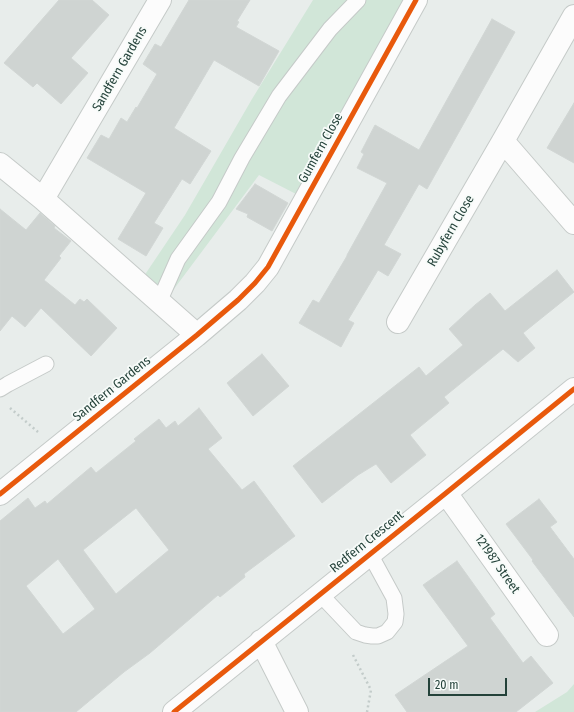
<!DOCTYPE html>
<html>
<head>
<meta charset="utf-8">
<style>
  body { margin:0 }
  #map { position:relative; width:574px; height:712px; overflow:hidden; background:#e8edeb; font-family:"Fira Sans Condensed",sans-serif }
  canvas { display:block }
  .scale { position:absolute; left:428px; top:678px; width:79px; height:18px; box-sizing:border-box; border:2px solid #24423a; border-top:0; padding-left:5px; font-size:12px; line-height:14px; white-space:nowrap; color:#24423a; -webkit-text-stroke:3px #f7fbf9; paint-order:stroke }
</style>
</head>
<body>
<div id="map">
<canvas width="574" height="712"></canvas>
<div class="scale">20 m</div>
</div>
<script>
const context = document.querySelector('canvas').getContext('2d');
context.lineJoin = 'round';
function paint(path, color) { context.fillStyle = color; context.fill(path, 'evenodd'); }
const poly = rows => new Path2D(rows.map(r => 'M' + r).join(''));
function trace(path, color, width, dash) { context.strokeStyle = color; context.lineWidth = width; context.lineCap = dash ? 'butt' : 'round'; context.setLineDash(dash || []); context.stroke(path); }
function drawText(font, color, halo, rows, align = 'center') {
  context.font = font + ' "Fira Sans Condensed",sans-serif'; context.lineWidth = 3.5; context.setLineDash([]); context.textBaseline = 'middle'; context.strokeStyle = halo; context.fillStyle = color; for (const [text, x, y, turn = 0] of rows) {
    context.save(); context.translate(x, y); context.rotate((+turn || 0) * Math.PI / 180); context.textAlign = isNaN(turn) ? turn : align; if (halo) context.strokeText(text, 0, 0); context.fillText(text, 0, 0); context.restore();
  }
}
paint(poly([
  [313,0,407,0,298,195,259,175,168,297,144,276,185,215,252,99],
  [574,684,574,712,535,712,567,692]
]), '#d1e6d8');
const building = poly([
  [59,0,92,0,109,15,71,58,88,73,61,104,37,83,33,87,4,63,59,0],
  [189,0,250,0,237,21,239,22,236,27,279,51,259,86,214,60,174,128,211,151,190,184,182,179,154,223,163,228,146,256,118,239,146,193,87,158,101,135,109,139,121,118,127,122,136,107,137,108,157,74,143,64,155,44,161,47,189,0],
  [492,19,515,32,427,189,419,184,384,245,401,254,388,276,378,270,348,320,354,323,341,347,299,323,313,300,319,303,347,256,347,255,387,183,357,168,364,154,361,152,375,125,419,150,492,19],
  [574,103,574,163,547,148,574,103],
  [255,184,288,203,272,231,247,217,248,214,236,209,255,184],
  [0,209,26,230,40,213,55,226,54,228,71,241,59,256,61,258,44,280,75,305,80,299,84,302,87,299,117,328,91,356,41,308,25,327,12,316,0,331,0,209],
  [557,270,574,292,523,333,535,348,518,362,503,349,444,397,449,403,410,435,426,455,391,483,376,464,358,475,322,503,293,466,419,367,426,376,463,345,449,329,475,305,490,293,505,311,557,270],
  [262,354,289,386,253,416,227,383,262,354],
  [199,408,222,438,208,449,242,490,254,481,295,536,244,574,245,577,220,597,218,595,150,653,124,672,76,712,0,712,0,521,28,498,35,508,45,501,47,504,91,467,96,473,136,441,134,439,159,419,166,428,175,421,178,426,199,408],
  [136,508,169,550,116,594,83,550,136,508],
  [58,559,95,609,63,634,26,586,58,559],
  [539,499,557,522,550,527,574,559,574,617,532,561,533,560,506,524,539,499],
  [457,561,495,614,490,618,523,663,531,656,553,683,516,712,407,712,395,695,468,646,423,585,457,561]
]);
paint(building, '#cfd4d2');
trace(building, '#d1d6d4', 1);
const lane = poly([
  [159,302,178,259,219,202,242,158,279,96,330,29,358,0],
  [0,389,8,384,46,364],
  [320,594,356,632,365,635,372,636,378,636,387,632,395,622,396,614,394,598,370,554]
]);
const street = poly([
  [503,141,574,223],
  [0,164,43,199,197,335],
  [43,199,160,0],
  [398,322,503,141,574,16],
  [446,493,547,635],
  [0,494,197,335,238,300,255,283,268,267,416,0],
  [261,641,297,712],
  [174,712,446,493,574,389]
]);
trace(lane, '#c5cac8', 17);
trace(street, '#c5cac8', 24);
trace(poly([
  [10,408,38,432],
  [353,655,371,690,367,712]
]), '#c3ccca', 2.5, [2, 3]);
trace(lane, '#fcfcfc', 15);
trace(street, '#fcfcfc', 22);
trace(poly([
  [0,494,197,335,238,300,255,283,268,267,416,0],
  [174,712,446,493,574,389]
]), '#e8590c', 5);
drawText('13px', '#24423a', '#f7fbf9', [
  ["Sandfern Gardens",120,69,-60],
  ["Gumfern Close",321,148,-61],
  ["Rubyfern Close",451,231,-60],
  ["Sandfern Gardens",112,389,-39],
  ["Redfern Crescent",367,542,-39],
  ["121987 Street",497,564,55]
]);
</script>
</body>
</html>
